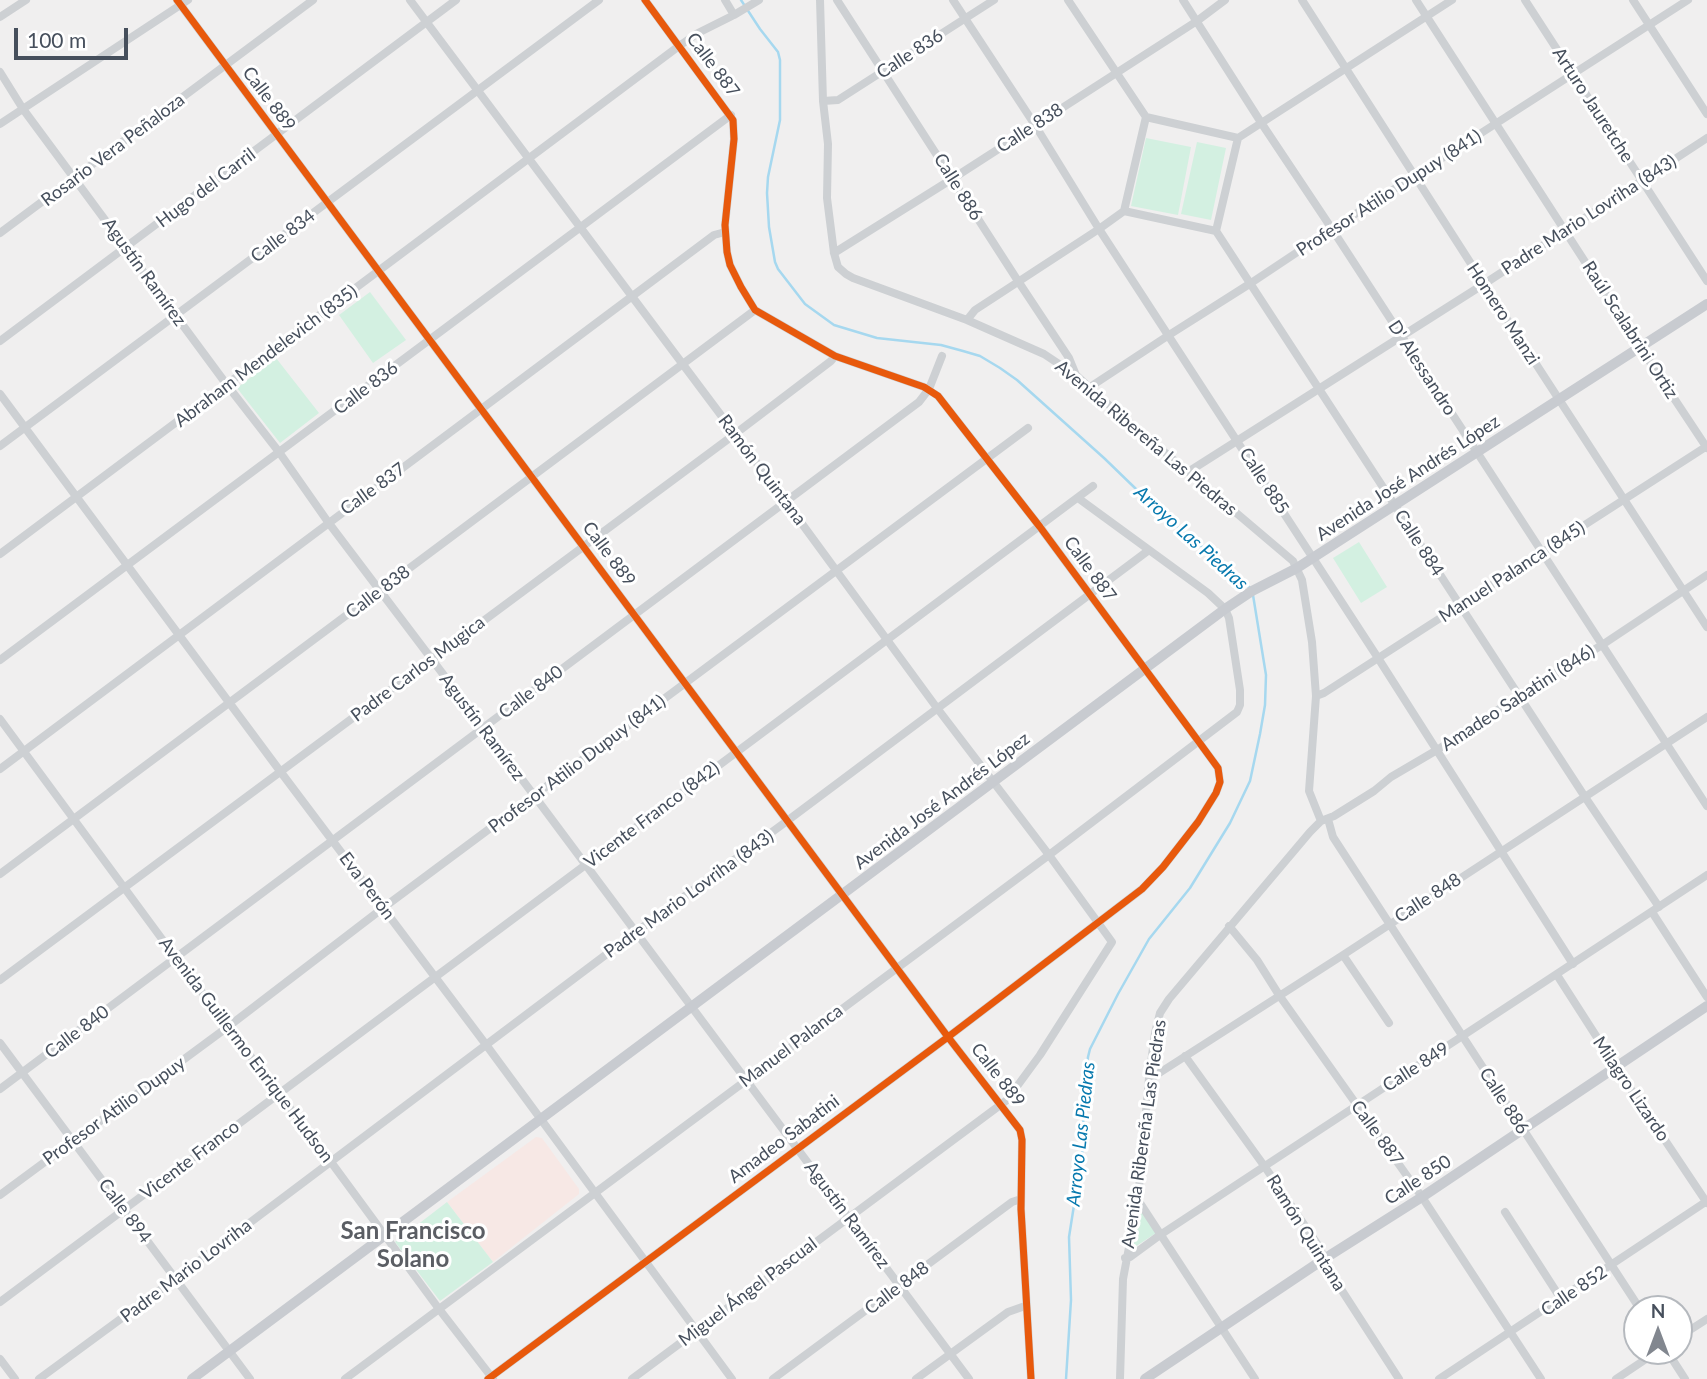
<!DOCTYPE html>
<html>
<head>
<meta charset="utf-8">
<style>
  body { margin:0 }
  #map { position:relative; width:1707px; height:1379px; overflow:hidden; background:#f0efef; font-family:Lato,sans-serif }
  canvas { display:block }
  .north { position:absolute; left:1623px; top:1295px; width:70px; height:70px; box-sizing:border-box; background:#fff; border:2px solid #b5b9be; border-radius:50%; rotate:0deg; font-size:19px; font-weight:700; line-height:28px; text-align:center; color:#464f5c }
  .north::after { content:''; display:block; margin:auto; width:24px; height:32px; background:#82878f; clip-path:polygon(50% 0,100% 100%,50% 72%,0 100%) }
  .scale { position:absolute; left:14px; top:28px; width:114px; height:32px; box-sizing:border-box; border:4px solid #464f5c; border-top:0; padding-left:9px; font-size:21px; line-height:24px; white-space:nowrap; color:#464f5c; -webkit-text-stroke:5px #fff; paint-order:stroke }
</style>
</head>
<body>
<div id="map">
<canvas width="1707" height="1379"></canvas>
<div class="north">N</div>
<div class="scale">100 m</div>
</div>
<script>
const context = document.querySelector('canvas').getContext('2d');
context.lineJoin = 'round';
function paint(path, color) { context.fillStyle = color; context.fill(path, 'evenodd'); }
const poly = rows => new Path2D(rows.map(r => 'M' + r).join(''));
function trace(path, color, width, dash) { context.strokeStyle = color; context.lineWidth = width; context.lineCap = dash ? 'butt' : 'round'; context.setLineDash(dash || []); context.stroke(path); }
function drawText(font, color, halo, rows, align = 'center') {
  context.font = font + ' Lato,sans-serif'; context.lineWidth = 6; context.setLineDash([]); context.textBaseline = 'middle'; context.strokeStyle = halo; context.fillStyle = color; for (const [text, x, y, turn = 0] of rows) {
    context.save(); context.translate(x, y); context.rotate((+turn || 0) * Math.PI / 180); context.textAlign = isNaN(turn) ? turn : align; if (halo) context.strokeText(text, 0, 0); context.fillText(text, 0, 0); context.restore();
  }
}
paint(poly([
  [536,1137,542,1138,579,1189,579,1194,493,1262,447,1202]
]), '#f7e8e5');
paint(poly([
  [1146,138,1191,147,1178,215,1131,206],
  [1197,142,1226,148,1211,220,1181,214],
  [370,292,406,340,373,363,339,315],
  [276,358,319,413,280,443,237,388],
  [1359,542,1387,587,1361,603,1333,558],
  [447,1202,493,1262,440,1301,395,1242],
  [1140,1208,1156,1233,1132,1249]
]), '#d3f0e1');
trace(poly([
  [741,0,760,29,778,52,780,60,780,120,768,177,767,193,769,227,775,262,778,269,805,304,834,325,877,338,941,345,963,351,980,356,1000,368,1017,380,1104,458,1167,519,1224,564,1251,589],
  [1066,1379,1071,1300,1069,1237,1083,1148,1084,1089,1088,1057,1090,1049,1118,994,1149,939,1190,888,1230,823,1250,781,1260,734,1265,705,1266,675,1253,595]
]), '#a6d8ef', 2.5);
trace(poly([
  [177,0,948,1037,1020,1130,1022,1140,1021,1209,1031,1379],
  [410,0,786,502,937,708,1049,855,1112,942,1040,1055,1007,1100,632,1379],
  [725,0,734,15],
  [820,0,823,101,828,144,827,198,834,253,838,267,846,274,853,278,967,320,1044,354,1077,376,1103,400,1293,561,1302,580,1312,642,1316,696,1309,791,1321,821],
  [837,0,1018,281,1069,358,1076,375],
  [953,0,1035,125,1099,229,1378,658,1573,964],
  [1068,0,1146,117,1124,211,1216,231],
  [1183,0,1262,124,1332,229,1707,806],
  [1302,0,1484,284,1707,627],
  [1416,0,1640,347,1707,448],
  [1525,0,1707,281],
  [1633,0,1707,114],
  [0,17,26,0],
  [0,72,23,109,227,385,279,452,328,522,483,727,969,1379],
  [823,101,838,100,994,0],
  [1146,117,1238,138,1216,231,1585,797,1659,907],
  [0,124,188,0],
  [1238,138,1452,0],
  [0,233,313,0],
  [834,253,952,179,1197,21,1225,0],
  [967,320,975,310,1099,229,1124,211],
  [0,341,456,0],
  [1090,387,1169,335,1251,283,1332,229,1688,0],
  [0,394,280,771,487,1046,732,1379],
  [0,446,599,0],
  [1188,472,1484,284,1707,138],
  [0,554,679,46,698,33,734,15,759,0],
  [0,660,731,115],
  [1316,696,1324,693,1707,446],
  [0,719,176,958,331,1162,439,1309,493,1379],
  [0,769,714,235,725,232],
  [1328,819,1333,837,1640,1309],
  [0,874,755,310],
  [1652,912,1707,997],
  [1229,926,1257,960,1279,995,1422,1197,1541,1379],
  [1343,955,1389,1023],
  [1557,975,1616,1067,1707,1203],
  [0,980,735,434,831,361,835,356],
  [0,1043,250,1379],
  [1185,1056,1265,1167,1320,1248,1328,1269,1399,1379],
  [1149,1078,1153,1077,1343,955,1707,717],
  [0,1089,919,402,929,389,942,356],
  [0,1195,229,1026,383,908,1028,428],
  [1138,1200,1255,1379],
  [1505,1212,1561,1299],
  [1125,1258,1130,1257,1160,1235,1707,875],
  [0,1302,1093,486],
  [1679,1337,1707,1319],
  [1667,1351,1685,1379],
  [0,1359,15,1379],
  [39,1379,175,1279,636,932,787,821,1149,550],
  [345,1379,1049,855,1237,712,1240,705,1240,690,1229,618,1225,609,1208,593,1078,498],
  [488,1379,948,1037,1142,889,1163,867,1198,822,1216,793,1220,782,1218,768,1199,742,1040,527,938,396,924,387,835,356,755,310,741,287,730,265,727,252,725,225,734,139,733,120,645,0],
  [773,1379,1012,1202,1021,1199],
  [916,1379,1008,1312,1025,1306],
  [1120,1379,1123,1279,1138,1200,1149,1078,1155,1033,1160,1013,1169,999,1310,832,1321,821,1334,816,1374,791,1391,777,1437,750,1519,696,1602,645,1707,575],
  [1439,1379,1707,1201],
  [1616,1379,1658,1351]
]), '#cdd0d3', 8);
trace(poly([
  [192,1379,1225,609,1252,591,1297,568,1707,304],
  [1145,1379,1324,1259,1422,1197,1707,1006]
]), '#c8cbd0', 10);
trace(poly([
  [177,0,948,1037,1020,1130,1022,1140,1021,1209,1031,1379],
  [488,1379,948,1037,1142,889,1163,867,1198,822,1216,793,1220,782,1218,768,1199,742,1040,527,938,396,924,387,835,356,755,310,741,287,730,265,727,252,725,225,734,139,733,120,645,0]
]), '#e8590c', 7);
drawText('18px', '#464f5c', '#fff', [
  ["Calle 836",910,54,-33],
  ["Calle 887",713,65,53],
  ["Calle 889",269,99,53],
  ["Arturo Jauretche",1593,105,57],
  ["Calle 838",1030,128,-33],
  ["Rosario Vera Peñaloza",113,150,-37],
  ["Calle 886",958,187,58],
  ["Hugo del Carril",206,188,-37],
  ["Profesor Atilio Dupuy (841)",1389,193,-33],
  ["Padre Mario Lovriha (843)",1589,215,-33],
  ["Calle 834",283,236,-37],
  ["Agustín Ramírez",144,272,54],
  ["Homero Manzi",1503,314,57],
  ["Raúl Scalabrini Ortiz",1630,330,57],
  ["Abraham Mendelevich (835)",266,356,-37],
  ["D' Alessandro",1422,368,57],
  ["Calle 836",366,388,-37],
  ["Avenida Ribereña Las Piedras",1146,438,40],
  ["Ramón Quintana",762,470,53],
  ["Avenida José Andrés López",1408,478,-33],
  ["Calle 885",1264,481,57],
  ["Calle 837",373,489,-36],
  ["Calle 884",1419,543,57],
  ["Calle 889",609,554,53],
  ["Calle 887",1090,569,54],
  ["Manuel Palanca (845)",1512,572,-33],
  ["Calle 838",378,592,-37],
  ["Padre Carlos Mugica",418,669,-37],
  ["Calle 840",531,692,-37],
  ["Amadeo Sabatini (846)",1518,698,-33],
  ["Agustín Ramírez",482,727,53],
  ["Profesor Atilio Dupuy (841)",577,764,-37],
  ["Avenida José Andrés López",942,801,-37],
  ["Vicente Franco (842)",652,815,-37],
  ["Eva Perón",367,886,53],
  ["Padre Mario Lovriha (843)",689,894,-36],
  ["Calle 848",1428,898,-33],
  ["Calle 840",77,1032,-37],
  ["Manuel Palanca",791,1046,-37],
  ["Avenida Guillermo Enrique Hudson",246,1050,53],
  ["Calle 849",1416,1067,-33],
  ["Calle 889",998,1075,52],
  ["Milagro Lizardo",1631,1089,56],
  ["Calle 886",1504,1101,57],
  ["Profesor Atilio Dupuy",114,1111,-36],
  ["Calle 887",1377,1133,54],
  ["Avenida Ribereña Las Piedras",1144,1134,-82],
  ["Amadeo Sabatini",784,1139,-37],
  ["Vicente Franco",190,1160,-37],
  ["Calle 850",1418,1180,-33],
  ["Calle 894",125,1211,53],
  ["Agustín Ramírez",847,1215,53],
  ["Ramón Quintana",1306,1233,58],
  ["Padre Mario Lovriha",186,1271,-37],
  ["Calle 848",897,1288,-37],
  ["Calle 852",1574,1291,-34],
  ["Miguel Ángel Pascual",748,1292,-37]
]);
drawText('italic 19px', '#0779ae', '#fff', [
  ["Arroyo Las Piedras",1191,538,42],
  ["Arroyo Las Piedras",1081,1134,-84]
]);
drawText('bold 24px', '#5b5e64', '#fff', [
  ["San Francisco",413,1231],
  ["Solano",413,1259]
]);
</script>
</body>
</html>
